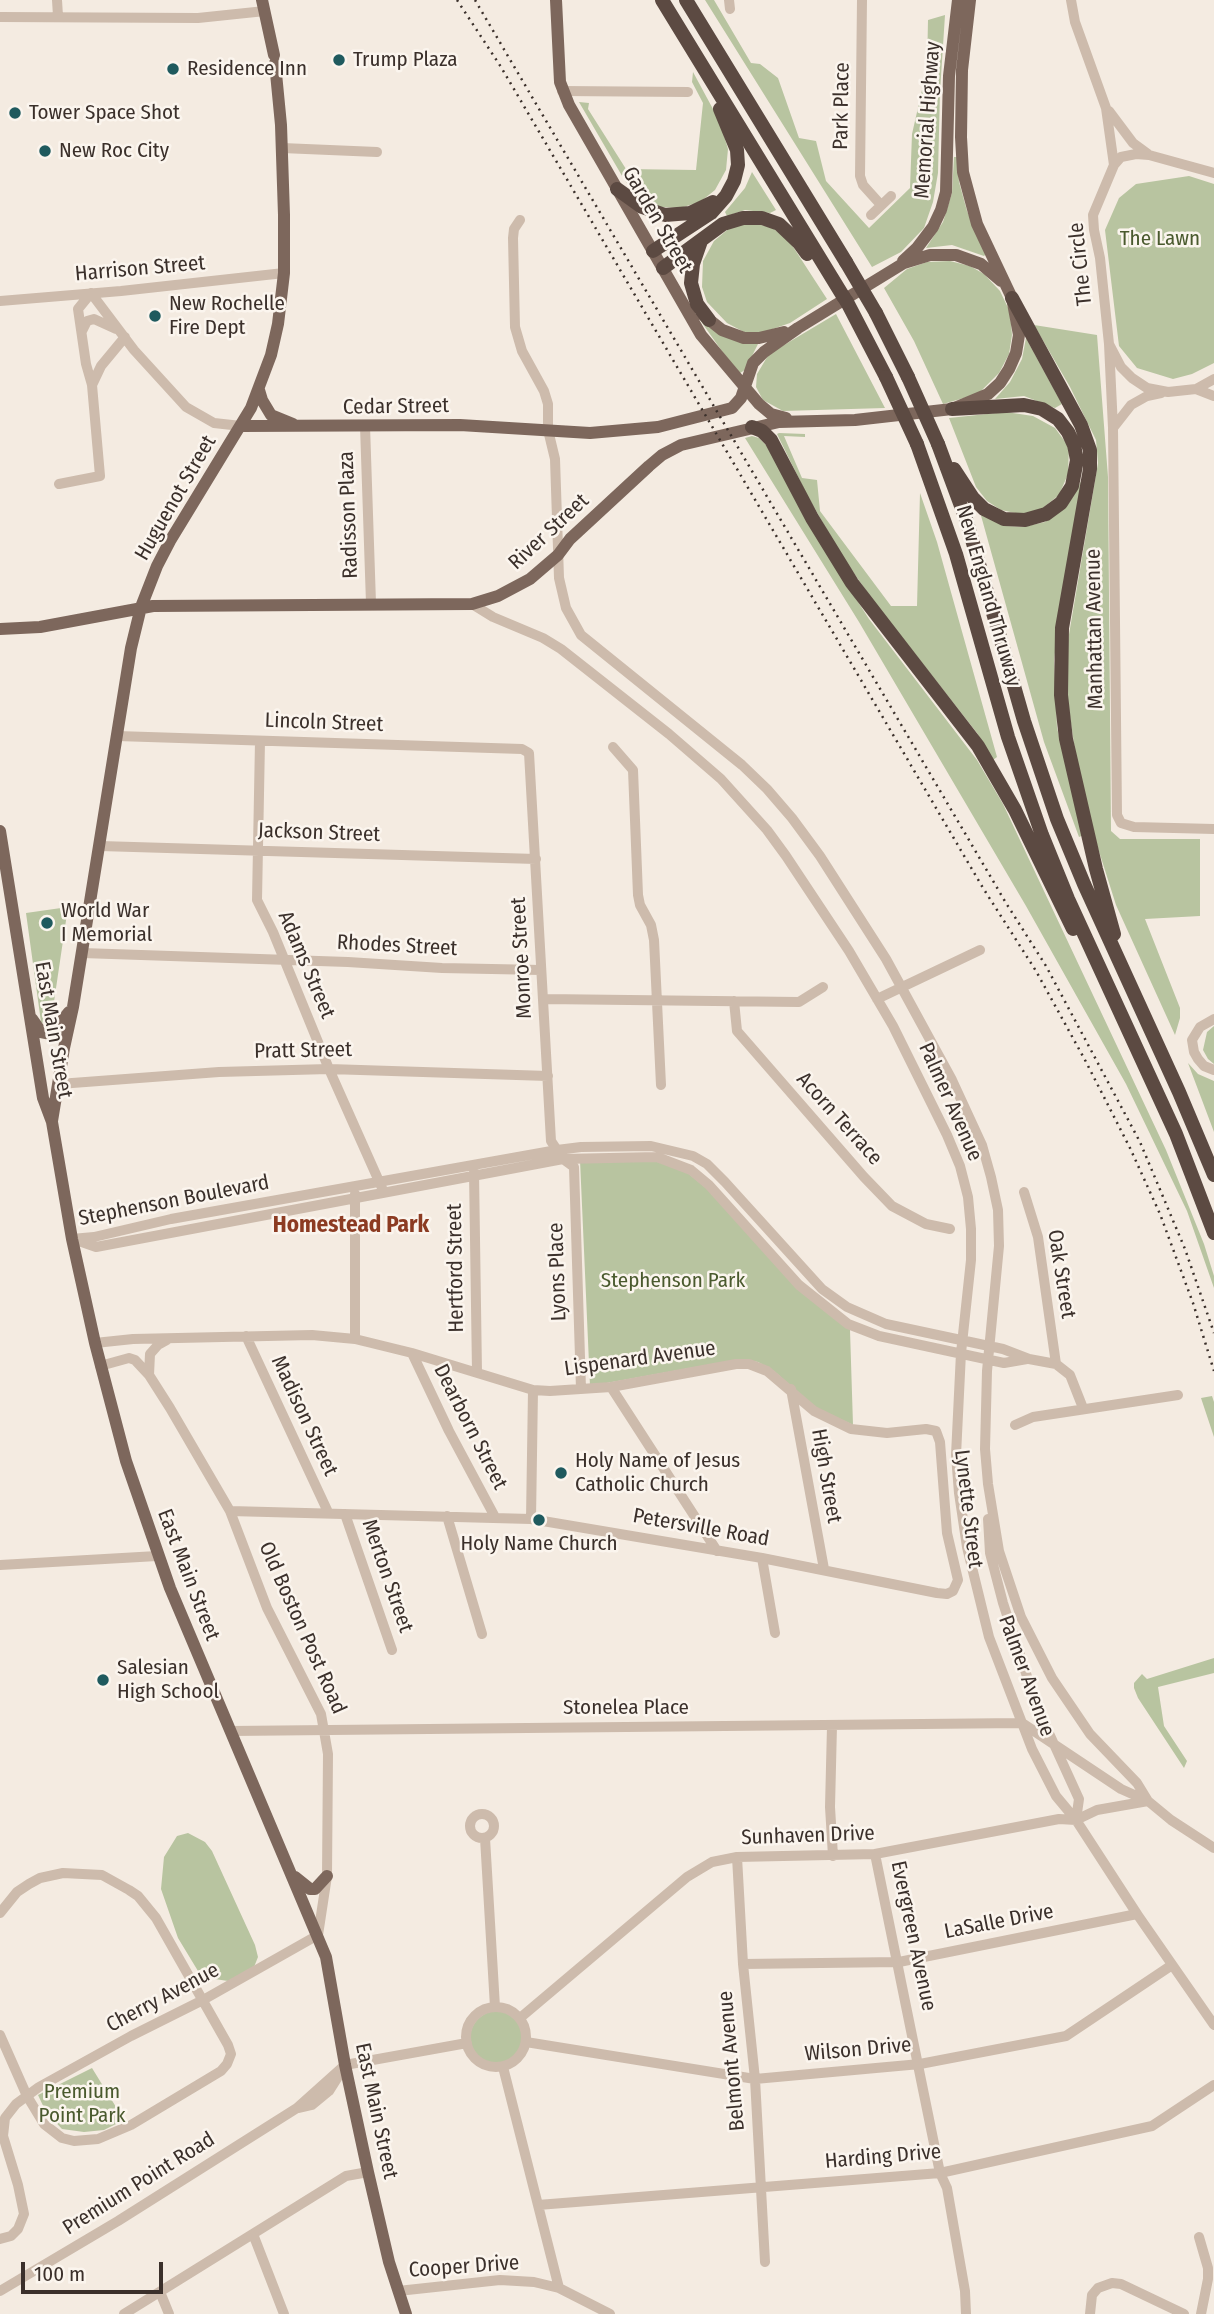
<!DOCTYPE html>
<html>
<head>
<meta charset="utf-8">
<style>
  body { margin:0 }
  #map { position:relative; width:1214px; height:2314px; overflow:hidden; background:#f4ebe1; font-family:"Fira Sans Condensed",sans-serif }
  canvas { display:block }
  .scale { position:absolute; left:21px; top:2262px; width:142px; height:32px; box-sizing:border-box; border:4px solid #3b302b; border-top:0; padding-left:9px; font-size:21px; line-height:24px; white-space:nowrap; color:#3b302b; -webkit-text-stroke:5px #fbf5ee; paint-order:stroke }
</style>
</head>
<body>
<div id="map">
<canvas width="1214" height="2314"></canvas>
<div class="scale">100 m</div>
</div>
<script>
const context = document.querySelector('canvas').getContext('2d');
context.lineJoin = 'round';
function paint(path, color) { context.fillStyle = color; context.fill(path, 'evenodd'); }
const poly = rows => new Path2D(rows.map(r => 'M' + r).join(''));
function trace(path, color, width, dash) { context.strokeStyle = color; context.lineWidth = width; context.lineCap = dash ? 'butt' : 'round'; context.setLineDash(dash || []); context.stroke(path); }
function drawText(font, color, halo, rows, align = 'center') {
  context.font = font + ' "Fira Sans Condensed",sans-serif'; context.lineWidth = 5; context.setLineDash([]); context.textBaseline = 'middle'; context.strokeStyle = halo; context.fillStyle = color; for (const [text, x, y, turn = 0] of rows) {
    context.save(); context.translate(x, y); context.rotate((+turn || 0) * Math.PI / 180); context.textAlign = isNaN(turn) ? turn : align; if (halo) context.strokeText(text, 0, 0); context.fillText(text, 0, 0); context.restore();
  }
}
paint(poly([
  [705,0,714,0,751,63,760,64,778,78,799,138,816,141,826,181,869,228,910,188,912,134,927,68,928,20,945,15,940,92,938,173,933,202,924,228,901,252,872,267],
  [693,72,720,122,728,149,726,170,715,190,700,202,680,208,660,207,645,200,625,181,579,102,589,103,588,109,626,169,696,170,703,103,692,82],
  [954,157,957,157,959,182,967,211,986,254,984,256,952,245,926,248,943,222,952,193],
  [752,172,776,210,770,213,745,210,727,216,725,212,745,188],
  [1189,176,1214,184,1214,363,1192,374,1173,379,1137,368,1119,346,1105,230,1119,198,1136,184],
  [751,223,771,227,788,239,827,299,790,323,761,333,744,332,727,323,707,302,702,287,703,261,714,241,732,226],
  [950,261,970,266,984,274,1000,291,1010,312,1012,335,1009,354,999,373,978,394,943,404,914,341,884,288,907,269,927,262],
  [836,314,885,408,783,411,763,400,756,387,757,374,769,354],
  [700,320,739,342,758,344,745,370,740,373,724,354],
  [1034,325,1097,335,1108,477,1111,831,1120,839,1200,839,1200,916,1145,919,1180,1008,1180,1018,1175,1035,1116,905,1097,845,1076,757,1068,703,1066,652,1098,463,1096,440,1070,387],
  [1026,338,1062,404,1055,408,1024,396,995,399,1010,382,1022,359],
  [1006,412,1033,416,1055,428,1069,447,1068,474,1059,495,1039,511,1020,514,1001,510,987,501,976,487,949,418],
  [779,433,805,434,805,437,784,436,802,478,817,480,820,511,891,606,917,606,920,493,937,542,997,757,993,760,977,733,872,599,842,556,807,495,777,434],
  [752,436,759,438,767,446,817,538,869,619,977,760,1003,804,1166,1150,1204,1244,1214,1276,1214,1288,1187,1211,1126,1084,1026,906,859,622,745,438],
  [1083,478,1064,581,1054,660,1057,728,1084,835,1079,837,1044,742,980,512,1007,526,1023,527,1045,522,1069,502],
  [68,907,51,1022,46,1024,41,1022,26,913],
  [1214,1026,1214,1064,1208,1059,1203,1050,1207,1032],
  [1188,1063,1198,1074,1214,1081,1214,1132],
  [580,1160,649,1160,670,1165,689,1174,712,1193,782,1271,822,1309,850,1330,853,1425,815,1407,774,1371,758,1362,740,1359,590,1386],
  [1212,1396,1214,1402,1214,1437,1201,1398],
  [1214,1658,1214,1673,1158,1687,1164,1726,1187,1761,1184,1768,1138,1698,1134,1688,1134,1683,1142,1674,1147,1679],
  [188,1833,205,1842,212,1851,255,1945,258,1957,254,1967,228,1981,208,1978,198,1971,178,1938,161,1889,164,1857,177,1836],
  '470 2038a27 27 0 1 1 54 0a27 27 0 1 1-54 0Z',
  [92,2068,124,2120,104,2130,84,2132,62,2129,46,2112,38,2095]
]), '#b8c4a0');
trace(poly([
  [57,0,58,16],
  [729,0,730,9],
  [862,0,860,176,863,185,881,205],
  [1071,0,1075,22,1106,108,1114,165],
  [0,17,198,18,265,11],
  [562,91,688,92],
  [1109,111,1133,143,1148,154],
  [282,148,377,152],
  [1214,173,1149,155,1136,154,1121,157,1114,165,1093,215,1094,230,1100,258,1109,344,1121,367,1132,378,1147,388,1168,392,1196,389,1214,379],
  [871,215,891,196],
  [520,220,514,229,513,238,515,327,522,351,544,391,548,404,548,430,555,459,559,578,566,608,581,635,742,765,767,789,792,818,820,856,886,959,952,1080,982,1145,991,1177,998,1210,999,1246,987,1371,985,1449,988,1484,999,1551,1021,1617,1052,1678,1090,1734,1137,1783,1148,1801],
  [91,293,134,350,186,407,214,423,241,426],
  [0,301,121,291,284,273],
  [82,331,87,321,94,319,116,329],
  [1109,344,1113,428,1117,815,1121,823,1134,827,1214,829],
  [92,385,101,366,125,337],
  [1196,389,1214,396],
  [365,426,371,603],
  [1113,428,1131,405,1147,396,1161,393],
  [59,484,100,476,92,385,86,364,78,309,91,293],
  [472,604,493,617,543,638,561,649,669,734,721,779,767,830,786,856,849,951,893,1026,947,1135,960,1166,968,1197,971,1229,971,1260,961,1353,956,1455,959,1493,967,1547,989,1637,1032,1749,1056,1796,1076,1820,1137,1914,1214,2025],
  [117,736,522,749,529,753,551,1141,563,1159,574,1167,581,1389],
  [260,741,257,900,273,932,329,1069,382,1188],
  [613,747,633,770,638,895,640,905,651,925,654,940,661,1085],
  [100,846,536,859],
  [82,953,348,962,442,968,541,970],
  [544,999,799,1002,823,987],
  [877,999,980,950],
  [734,1001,737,1031,864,1177,892,1206,926,1224,950,1229],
  [1214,1019,1200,1027,1192,1040,1194,1052,1198,1059,1204,1066,1214,1070],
  [59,1084,219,1072,329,1069,548,1076],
  [474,1172,477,1372],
  [1024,1192,1038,1237,1056,1364],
  [355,1194,355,1339],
  [72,1239,94,1237,171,1219,557,1150,581,1147,651,1146,693,1156,707,1164,725,1182,822,1289,847,1307,886,1324,1003,1349,1029,1359,1056,1364,1070,1375,1083,1408],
  [76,1240,96,1247,563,1159,657,1157,691,1170,709,1185,799,1285,848,1324,879,1336,1004,1363,1027,1359],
  [246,1336,328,1512],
  [95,1343,133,1339,312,1335,355,1339,412,1353,533,1390,550,1391,611,1387,736,1364,749,1364,767,1371,814,1411,851,1429,887,1433,926,1429,936,1431,940,1442,947,1533,958,1580,953,1591,947,1594,937,1593,762,1558,531,1519,230,1511],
  [412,1353,449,1431,495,1517],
  [149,1375,150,1354,158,1345,167,1340],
  [611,1387,717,1551],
  [791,1389,824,1569],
  [1015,1425,1033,1417,1178,1395],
  [345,1514,392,1650],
  [447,1516,482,1634],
  [531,1519,533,1390],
  [988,1519,990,1553,1003,1603,1037,1707,1079,1799,1076,1820],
  [762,1558,775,1633],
  [0,1565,157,1556],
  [1022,1723,1121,1789,1148,1801,1171,1820,1214,1848],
  [832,1726,830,1807,833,1856],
  [231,1731,1021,1723],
  '470 1826a12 12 0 1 1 24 0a12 12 0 1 1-24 0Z',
  [485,1838,495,2007],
  [875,1854,940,2173,947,2188,965,2291,966,2314],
  [737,1857,743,1964,755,2079,765,2262],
  [0,1913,17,1892,29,1884,40,1878,63,1873,102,1875,129,1890,138,1896,156,1918,228,2045,231,2054,227,2064,221,2071,131,2125,98,2139,74,2141,62,2138,44,2124,27,2096,0,2035],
  [743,1964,899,1962,1137,1914],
  '466 2037a30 30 0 1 1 60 0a30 30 0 1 1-60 0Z',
  [520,2018,687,1877,712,1862,737,1857,875,1854,1059,1819,1076,1820,1097,1810,1148,1801],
  [526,2042,755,2079,920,2064,1066,2036,1172,1965],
  [503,2067,559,2288],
  [299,2108,312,2105,329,2091,341,2072],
  [538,2205,940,2173,1152,2126,1214,2085],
  [253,2234,284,2314],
  [1199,2237,1208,2268,1208,2279,1201,2314],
  [0,2239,11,2236,18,2229,24,2214,18,2185,3,2136,5,2118,16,2104,39,2087,131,2036,203,2000,318,1935,327,1876,328,1754,321,1714,267,1608,230,1511,170,1408,149,1375,135,1360,129,1358,100,1366],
  [0,2291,118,2221,297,2108,345,2065,467,2043],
  [398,2291,500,2280,534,2282,559,2288,610,2314],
  [160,2292,169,2314],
  [124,2314,346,2176,368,2172],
  [1090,2314,1092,2295,1098,2288,1112,2283,1121,2284,1184,2314]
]), '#cdbbac', 10);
trace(poly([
  [262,0,274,55],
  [556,0,560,82,569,105,701,335,759,404,771,414,786,418],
  [903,261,917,248,933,227,941,210,946,192,949,76,958,0],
  [702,314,722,330,744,338,759,338,784,332],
  [259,390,262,400,271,415,293,424],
  [241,426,460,425,590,433,658,427,732,408,741,398,753,363,764,352,798,328,904,263,930,255,956,255,981,264,1001,281],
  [0,629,40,627,153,606,472,604,498,596,530,579,558,555,570,539,649,466,662,455,681,445,779,422,855,420,952,409,988,394,1000,383,1009,369,1016,353,1019,335,1012,298,977,224,963,172,961,137,962,70,970,0],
  [0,831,43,1098,52,1122,72,1239,95,1343,126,1461,170,1588,326,1957,345,2065,368,2172,389,2262,406,2314],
  [32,1019,41,1032,51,1034,69,1012],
  [52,1121,64,1048,73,1007,131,648,141,607,157,566,170,541,251,408,271,355,278,324,284,273,284,215,281,125,275,63],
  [295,1877,310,1889,315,1889,327,1876]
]), '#7d675c', 12);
trace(poly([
  [662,0,843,296],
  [686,0,846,262],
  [617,189,642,207,665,215,690,213,713,202],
  [701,241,693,264,691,283,697,304,709,320],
  [653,251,711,213,726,196,734,181,738,165,737,150,720,109],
  [663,268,723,224,743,218,762,218,779,224,799,243,807,254],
  [1012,298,1081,425,1090,450,1090,469,1062,628,1061,695,1066,739,1096,869,1114,934],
  [847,302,886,377],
  [876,313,908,377],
  [952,409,1024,405,1042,409,1058,419,1068,432,1074,445,1077,460,1072,486,1061,503,1046,514,1025,520,1004,519,984,509,973,498,954,469],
  [752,427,762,431,771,440,812,518,852,583,978,746,1015,810,1073,929],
  [917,444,956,554,1008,737,1042,835,1068,899,1176,1134,1214,1233],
  [938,444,967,522,1024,721,1057,819,1084,884,1179,1092,1214,1175]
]), '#5c4a42', 14);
trace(poly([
  [457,0,501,67,983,888,1036,971,1085,1060,1130,1148,1160,1214,1193,1303,1214,1371],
  [475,0,1006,903,1046,966,1140,1142,1185,1249,1214,1333]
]), '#3b302b', 2.5, [2, 5]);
trace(poly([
  [846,262,876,313],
  [843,296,847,302],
  [886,377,917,444],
  [908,377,938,444]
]), '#5c4a42', 14);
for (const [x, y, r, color] of [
  [339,60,7,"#1f5a5e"],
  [173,69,7,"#1f5a5e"],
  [15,113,7,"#1f5a5e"],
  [45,151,7,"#1f5a5e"],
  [155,316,7,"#1f5a5e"],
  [47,923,7,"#1f5a5e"],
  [561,1473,7,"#1f5a5e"],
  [539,1520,7,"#1f5a5e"],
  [103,1680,7,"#1f5a5e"]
]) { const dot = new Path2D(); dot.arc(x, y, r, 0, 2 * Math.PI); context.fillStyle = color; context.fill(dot); trace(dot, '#fbf5ee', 2.5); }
drawText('21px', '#3b302b', '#fbf5ee', [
  ["Trump Plaza",353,60],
  ["Residence Inn",187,69],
  ["Tower Space Shot",29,113],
  ["New Roc City",59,151],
  ["New Rochelle",169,304],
  ["Fire Dept",169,328],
  ["World War",61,911],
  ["I Memorial",61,935],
  ["Holy Name of Jesus",575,1461],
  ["Catholic Church",575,1485],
  ["Holy Name Church",539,1544,"center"],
  ["Salesian",117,1668],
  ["High School",117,1692]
], 'left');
drawText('21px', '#3b302b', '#fbf5ee', [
  ["Park Place",842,106,-89],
  ["Memorial Highway",928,120,-86],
  ["Garden Street",657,220,60],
  ["The Circle",1081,264,-96],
  ["Harrison Street",140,269,-5],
  ["Cedar Street",396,407,-1],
  ["Huguenot Street",176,498,-60],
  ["Radisson Plaza",349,515,-92],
  ["River Street",549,532,-43],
  ["New England Thruway",988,596,74],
  ["Manhattan Avenue",1095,629,-91],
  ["Lincoln Street",324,723,2],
  ["Jackson Street",319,833,2],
  ["Rhodes Street",397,946,3],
  ["Monroe Street",522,958,-93],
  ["Adams Street",306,965,67],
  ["East Main Street",53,1030,80],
  ["Pratt Street",303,1051,-1],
  ["Palmer Avenue",950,1102,66],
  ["Acorn Terrace",839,1119,48],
  ["Stephenson Boulevard",174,1201,-11],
  ["Hertford Street",456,1268,-91],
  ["Lyons Place",558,1272,-92],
  ["Oak Street",1061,1274,81],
  ["Lispenard Avenue",640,1359,-8],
  ["Madison Street",304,1416,65],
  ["Dearborn Street",470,1427,63],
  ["High Street",826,1476,80],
  ["Lynette Street",968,1509,83],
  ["Petersville Road",701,1528,10],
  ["East Main Street",188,1575,69],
  ["Merton Street",387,1576,71],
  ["Old Boston Post Road",302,1628,66],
  ["Palmer Avenue",1026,1676,70],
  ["Stonelea Place",626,1708],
  ["Sunhaven Drive",808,1836,-2],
  ["LaSalle Drive",999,1922,-11],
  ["Evergreen Avenue",913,1936,78],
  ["Cherry Avenue",163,1998,-28],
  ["Wilson Drive",858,2050,-5],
  ["Belmont Avenue",732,2061,-95],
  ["East Main Street",376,2111,78],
  ["Harding Drive",883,2157,-5],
  ["Premium Point Road",139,2184,-32],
  ["Cooper Drive",464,2267,-4]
]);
drawText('21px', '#4a5a2e', '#fbf5ee', [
  ["The Lawn",1160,239],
  ["Stephenson Park",673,1281],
  ["Premium",82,2092],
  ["Point Park",82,2116]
]);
drawText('bold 23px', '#8c3b22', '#fbf5ee', [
  ["Homestead Park",351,1226]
]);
</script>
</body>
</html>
